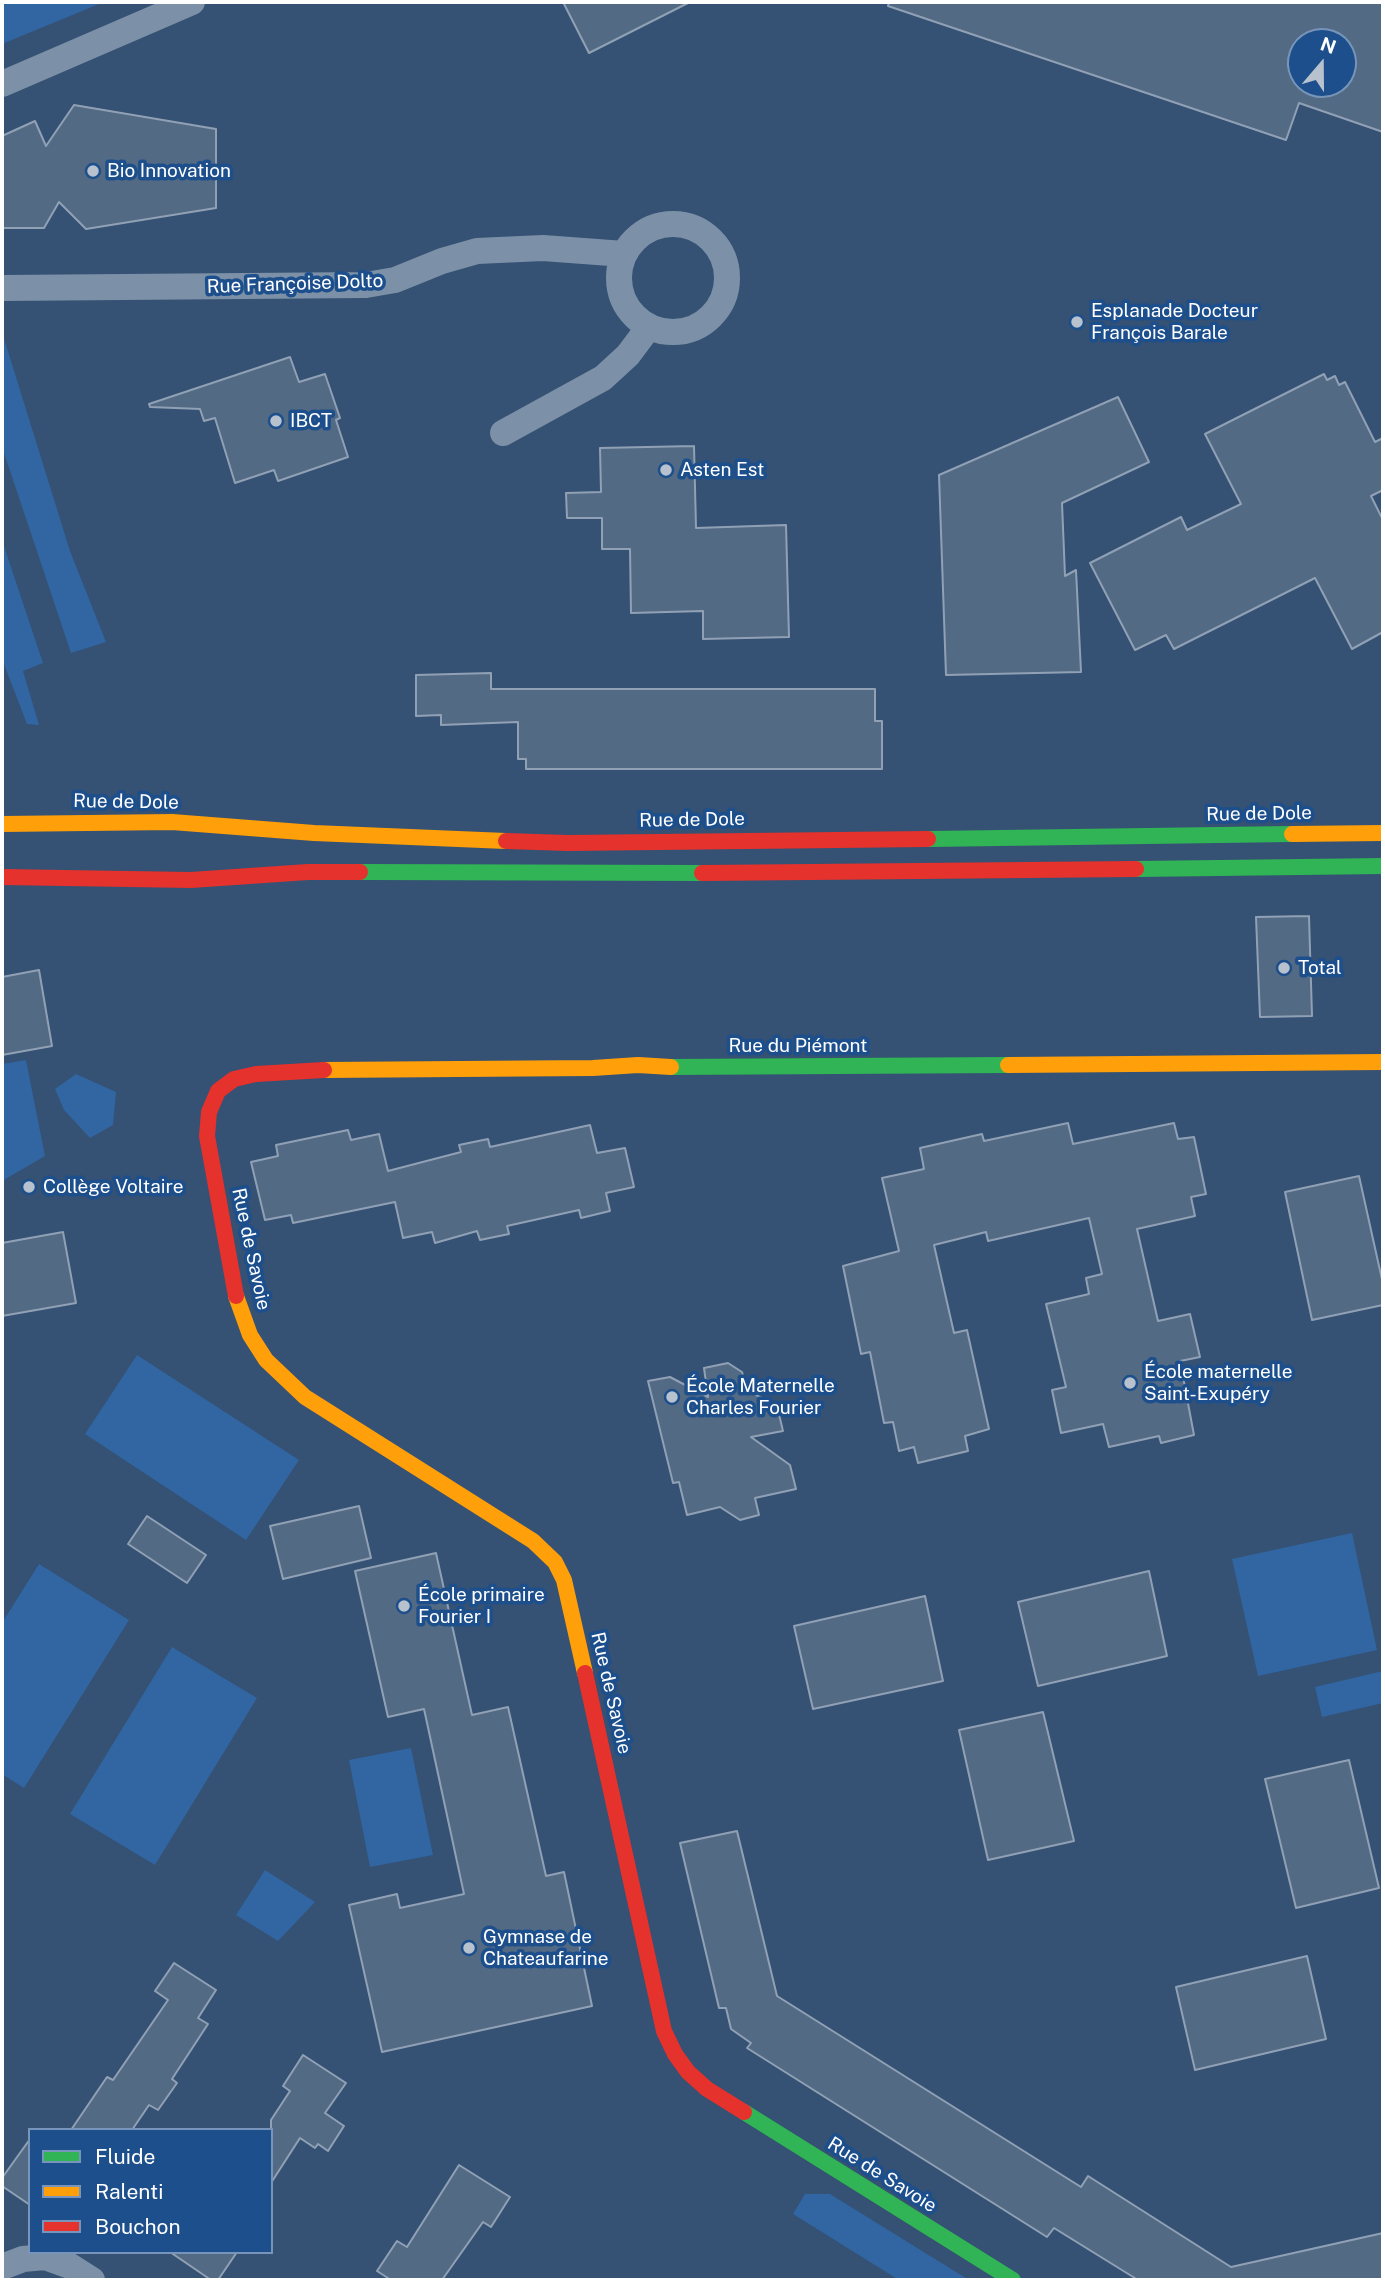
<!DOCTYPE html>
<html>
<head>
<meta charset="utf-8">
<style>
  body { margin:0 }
  #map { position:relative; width:1385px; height:2282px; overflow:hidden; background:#355173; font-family:"Public Sans",sans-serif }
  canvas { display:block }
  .frame { position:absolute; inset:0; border:4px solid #fff; pointer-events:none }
  .legend { position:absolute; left:28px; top:2128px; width:245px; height:126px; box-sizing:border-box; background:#1c4f8c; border:2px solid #7795ba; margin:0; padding:9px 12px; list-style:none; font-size:21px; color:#fff }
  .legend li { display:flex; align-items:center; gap:14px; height:35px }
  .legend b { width:35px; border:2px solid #7795ba }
  .north { position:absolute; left:1287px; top:28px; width:70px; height:70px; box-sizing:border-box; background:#1c4f8c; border:2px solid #7795ba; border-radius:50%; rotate:20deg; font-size:19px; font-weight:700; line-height:28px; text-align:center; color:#fff }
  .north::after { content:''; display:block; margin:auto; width:24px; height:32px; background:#b8c2ce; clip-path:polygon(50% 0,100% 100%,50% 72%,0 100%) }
</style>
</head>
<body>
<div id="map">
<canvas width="1385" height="2282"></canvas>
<div class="frame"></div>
<ul class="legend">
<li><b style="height:9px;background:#30b455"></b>Fluide</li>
<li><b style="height:9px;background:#ff9f0a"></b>Ralenti</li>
<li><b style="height:9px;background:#e5322d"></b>Bouchon</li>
</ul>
<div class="north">N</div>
</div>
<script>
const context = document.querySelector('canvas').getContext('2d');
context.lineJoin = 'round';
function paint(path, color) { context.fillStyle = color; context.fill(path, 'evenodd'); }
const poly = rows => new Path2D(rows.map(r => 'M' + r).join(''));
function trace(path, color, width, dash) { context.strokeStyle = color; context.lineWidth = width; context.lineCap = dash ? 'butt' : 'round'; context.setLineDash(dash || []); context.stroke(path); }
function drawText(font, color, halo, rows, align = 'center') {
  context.font = font + ' "Public Sans",sans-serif'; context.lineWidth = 7; context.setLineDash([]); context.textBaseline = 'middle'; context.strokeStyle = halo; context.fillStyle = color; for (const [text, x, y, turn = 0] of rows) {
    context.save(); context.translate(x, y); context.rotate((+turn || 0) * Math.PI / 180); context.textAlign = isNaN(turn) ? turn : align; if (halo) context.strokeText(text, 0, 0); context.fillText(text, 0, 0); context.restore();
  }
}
paint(poly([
  [2,2,104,2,2,44],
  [2,332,70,551,106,642,71,653,2,447],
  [2,540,43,663,23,671,39,725,27,724,2,659],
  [26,1060,45,1156,2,1181,2,1064],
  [76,1074,116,1092,113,1125,90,1138,64,1110,55,1089],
  [137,1355,299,1460,246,1540,85,1434],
  [1352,1533,1377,1650,1258,1676,1232,1559],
  [39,1564,129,1620,24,1788,2,1774,2,1623],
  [172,1647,257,1698,155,1865,70,1814],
  [1383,1671,1383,1703,1322,1717,1315,1687],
  [411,1748,433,1855,370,1867,349,1760],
  [265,1870,315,1902,278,1941,236,1915],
  [805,2194,830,2194,969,2280,899,2280,793,2214]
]), '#3166a2');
const building = poly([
  [563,2,690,2,589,53,563,2],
  [889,2,1383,2,1383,132,1299,103,1286,140,888,6,889,2],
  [1301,42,1343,42,1343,84,1301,84,1301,42],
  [74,105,216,129,216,208,86,229,59,202,44,228,2,228,2,136,35,121,46,146,74,105],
  [290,357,299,382,325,374,340,418,336,420,348,457,278,481,274,470,235,483,215,418,204,421,200,409,150,407,149,404,290,357],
  [1324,374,1327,380,1335,376,1339,385,1345,382,1375,442,1383,438,1383,490,1371,496,1383,520,1383,632,1352,649,1315,578,1174,649,1166,635,1135,650,1090,563,1181,517,1187,530,1241,504,1205,434,1324,374],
  [1118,397,1149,462,1062,503,1065,576,1076,570,1081,672,946,675,939,475,1118,397],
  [694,446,696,528,786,525,789,637,703,639,703,611,631,613,630,549,602,549,602,518,567,518,566,493,601,492,600,448,694,446],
  [491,673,491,689,875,689,875,721,882,721,882,769,526,769,526,759,518,759,518,722,441,725,441,715,416,716,416,675,491,673],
  [1309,916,1312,1016,1260,1017,1256,917,1309,916],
  [39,970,52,1046,2,1055,2,977,39,970],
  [1068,1123,1073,1144,1174,1123,1178,1139,1194,1137,1206,1194,1191,1197,1195,1216,1137,1229,1158,1321,1190,1314,1200,1357,1180,1361,1194,1435,1161,1443,1159,1436,1109,1447,1103,1424,1061,1433,1052,1390,1066,1387,1046,1304,1089,1294,1086,1278,1102,1274,1089,1218,988,1241,986,1232,934,1245,954,1333,967,1330,989,1429,965,1436,968,1451,918,1463,914,1447,899,1451,893,1422,884,1423,870,1352,861,1354,843,1266,899,1251,882,1178,924,1169,920,1148,982,1134,984,1141,1068,1123],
  [590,1125,597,1153,625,1148,634,1187,606,1193,610,1211,581,1218,579,1210,507,1226,509,1234,480,1240,477,1231,435,1243,432,1232,403,1238,395,1202,293,1223,291,1215,265,1220,251,1162,278,1156,276,1145,348,1130,351,1140,379,1134,388,1171,461,1152,459,1145,488,1139,490,1147,590,1125],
  [1359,1176,1383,1284,1383,1305,1312,1320,1285,1192,1359,1176],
  [63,1232,76,1303,2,1316,2,1243,63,1232],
  [728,1363,742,1372,747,1390,777,1406,783,1431,751,1437,790,1465,796,1489,755,1498,759,1515,740,1520,720,1507,687,1515,679,1482,673,1483,648,1381,670,1377,708,1397,704,1368,728,1363],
  [359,1506,371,1558,283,1579,270,1526,359,1506],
  [147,1516,206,1555,187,1583,128,1544,147,1516],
  [436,1553,472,1715,508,1707,546,1876,564,1872,592,2006,382,2052,349,1905,397,1894,400,1908,464,1894,424,1709,388,1717,355,1571,436,1553],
  [1149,1571,1167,1656,1038,1686,1018,1602,1149,1571],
  [925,1596,943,1681,813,1709,794,1626,925,1596],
  [1043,1712,1074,1841,988,1860,959,1730,1043,1712],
  [1349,1760,1379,1888,1296,1908,1265,1779,1349,1760],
  [737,1831,777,1996,1081,2187,1088,2176,1231,2267,1383,2233,1383,2280,1138,2280,1054,2228,1047,2237,747,2048,751,2043,731,2029,726,2008,719,2008,680,1843,737,1831],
  [1307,1956,1326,2039,1195,2070,1176,1987,1307,1956],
  [174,1963,216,1990,198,2018,208,2024,172,2079,177,2083,158,2110,149,2105,132,2130,71,2130,107,2077,113,2080,168,2000,155,1991,174,1963],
  [303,2055,346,2083,325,2113,344,2126,328,2151,318,2144,315,2148,300,2138,271,2183,271,2120,290,2091,283,2086,303,2055],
  [30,2139,30,2205,2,2186,2,2178,30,2139],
  [459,2165,510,2197,491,2227,483,2222,442,2280,391,2280,377,2271,397,2241,407,2247,459,2165],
  [170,2252,237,2252,218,2280,211,2280,170,2252]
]);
paint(building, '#536a84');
trace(building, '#91a1b5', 2);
trace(poly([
  [2,84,192,2],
  '619 278a54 54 0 1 1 108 0a54 54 0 1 1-108 0Z',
  [2,288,366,285,395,280,442,261,477,251,543,248,624,254],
  [503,433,603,378,628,355,649,327],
  [2,2267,23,2259,45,2257,70,2266,92,2280]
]), '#7c91a7', 26);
trace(poly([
  [928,839,1292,834],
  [1136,869,1383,866],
  [360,872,702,873],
  [671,1067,1008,1065],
  [744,2112,1013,2280]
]), '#30b455', 16);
trace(poly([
  [2,824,172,822,314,833,506,841],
  [1292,834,1383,833],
  [1008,1065,1383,1062],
  [324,1070,593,1068,638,1065,671,1067],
  [236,1296,250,1335,266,1360,305,1397,533,1541,555,1562,564,1580,585,1673]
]), '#ff9f0a', 16);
trace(poly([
  [506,841,568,843,928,839],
  [702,873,1136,869],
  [2,877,191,880,308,872,360,872],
  [236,1296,207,1136,209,1112,218,1091,234,1079,256,1074,324,1070],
  [585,1673,664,2031,675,2054,688,2072,707,2089,744,2112]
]), '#e5322d', 16);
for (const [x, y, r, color] of [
  [93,171,7,"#b8c2ce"],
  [1077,322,7,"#b8c2ce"],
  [276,421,7,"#b8c2ce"],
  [666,470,7,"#b8c2ce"],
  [1284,968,7,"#b8c2ce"],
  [29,1187,7,"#b8c2ce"],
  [1130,1383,7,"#b8c2ce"],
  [672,1397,7,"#b8c2ce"],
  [404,1606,7,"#b8c2ce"],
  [469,1948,7,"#b8c2ce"]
]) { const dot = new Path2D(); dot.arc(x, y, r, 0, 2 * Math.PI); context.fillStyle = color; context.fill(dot); trace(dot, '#1c4f8c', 2.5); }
drawText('19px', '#fff', '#1c4f8c', [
  ["Bio Innovation",107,171],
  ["Esplanade Docteur",1091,311],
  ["François Barale",1091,333],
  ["IBCT",290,421],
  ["Asten Est",680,470],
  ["Total",1298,968],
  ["Collège Voltaire",43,1187],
  ["École maternelle",1144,1372],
  ["Saint-Exupéry",1144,1394],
  ["École Maternelle",686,1386],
  ["Charles Fourier",686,1408],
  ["École primaire",418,1595],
  ["Fourier I",418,1617],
  ["Gymnase de",483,1937],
  ["Chateaufarine",483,1959]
], 'left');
drawText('19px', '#fff', '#1c4f8c', [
  ["Rue Françoise Dolto",295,284,-2],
  ["Rue de Dole",126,802,1],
  ["Rue de Dole",1259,814,-1],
  ["Rue de Dole",692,820,-1],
  ["Rue du Piémont",798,1046],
  ["Rue de Savoie",251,1249,78],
  ["Rue de Savoie",611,1693,77],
  ["Rue de Savoie",882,2175,32]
]);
</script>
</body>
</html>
